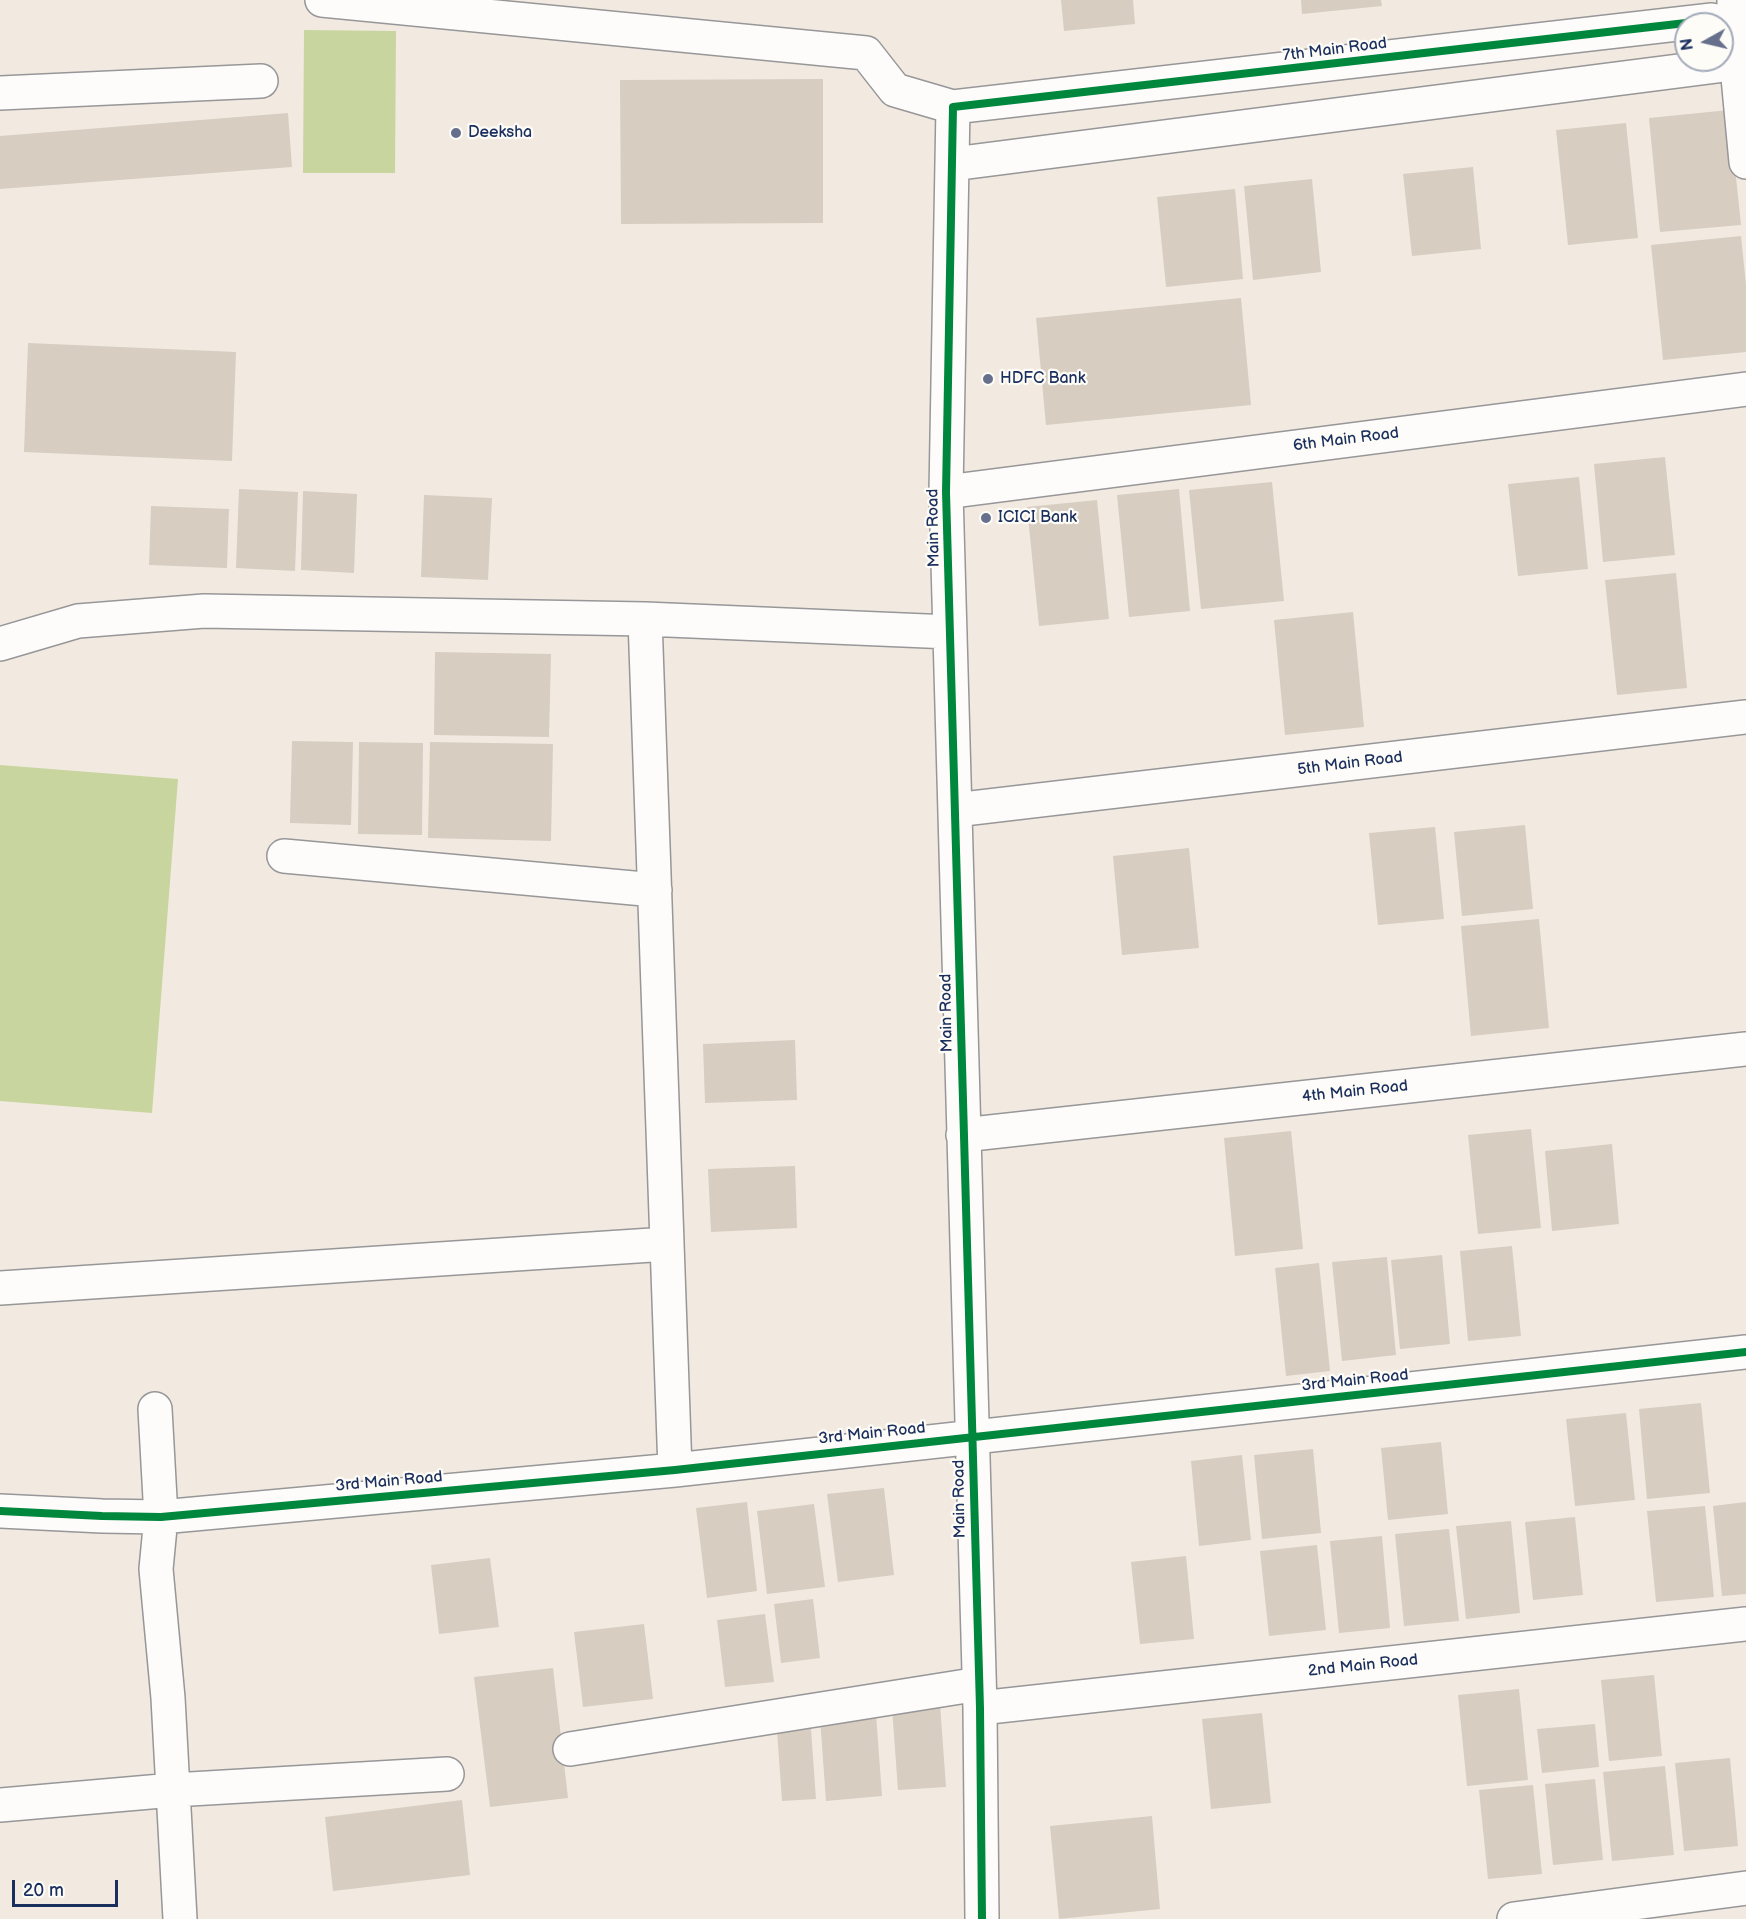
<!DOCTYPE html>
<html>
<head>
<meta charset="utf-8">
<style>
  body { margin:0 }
  #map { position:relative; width:1746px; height:1919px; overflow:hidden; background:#f2eae0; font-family:"Balsamiq Sans",sans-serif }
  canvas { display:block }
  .north { position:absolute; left:1674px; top:12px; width:60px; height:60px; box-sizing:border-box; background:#fdfcf7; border:2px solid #a3aaba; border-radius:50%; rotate:262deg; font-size:16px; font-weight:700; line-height:24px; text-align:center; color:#1b2f5e }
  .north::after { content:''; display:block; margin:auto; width:21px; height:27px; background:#66708c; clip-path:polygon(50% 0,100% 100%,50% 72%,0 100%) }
  .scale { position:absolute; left:12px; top:1880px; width:106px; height:27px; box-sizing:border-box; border:3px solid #1b2f5e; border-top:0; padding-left:8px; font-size:18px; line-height:21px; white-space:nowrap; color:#1b2f5e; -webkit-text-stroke:4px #fdfcf7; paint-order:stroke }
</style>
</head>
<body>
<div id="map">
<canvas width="1746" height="1919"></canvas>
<div class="north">N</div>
<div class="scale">20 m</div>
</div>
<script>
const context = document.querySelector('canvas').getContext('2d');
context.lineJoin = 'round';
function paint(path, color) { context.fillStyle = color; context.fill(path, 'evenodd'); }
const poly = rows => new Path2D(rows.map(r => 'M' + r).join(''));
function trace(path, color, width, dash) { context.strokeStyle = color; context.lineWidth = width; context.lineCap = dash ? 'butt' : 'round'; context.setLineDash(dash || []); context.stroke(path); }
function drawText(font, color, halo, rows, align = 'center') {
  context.font = font + ' "Balsamiq Sans",sans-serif'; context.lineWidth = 4.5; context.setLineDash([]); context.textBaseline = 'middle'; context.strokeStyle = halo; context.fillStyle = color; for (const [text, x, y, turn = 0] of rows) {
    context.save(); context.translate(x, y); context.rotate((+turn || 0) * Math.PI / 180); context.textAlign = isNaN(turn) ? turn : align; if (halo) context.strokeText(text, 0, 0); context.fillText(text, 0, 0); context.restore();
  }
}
paint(poly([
  [304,30,396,31,395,173,303,173],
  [0,765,178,779,152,1113,0,1101]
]), '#c8d59f');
paint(poly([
  [1061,0,1133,0,1135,24,1064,31],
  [1301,0,1381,0,1382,6,1302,14],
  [823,79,823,223,621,224,620,80],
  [1729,110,1741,225,1660,232,1649,118],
  [288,113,292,167,0,189,0,136],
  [1626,123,1638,238,1568,245,1556,130],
  [1473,167,1481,249,1412,256,1403,174],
  [1312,179,1321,272,1253,280,1244,186],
  [1235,189,1243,279,1166,287,1157,197],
  [1741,236,1746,285,1746,352,1663,360,1651,245],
  [1241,298,1251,405,1046,425,1036,318],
  [28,343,236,352,232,461,24,452],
  [1665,457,1675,555,1603,562,1594,464],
  [1579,477,1588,569,1518,576,1508,484],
  [1272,482,1284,601,1201,609,1189,490],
  [239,489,298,492,295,571,236,568],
  [1179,489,1190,611,1129,617,1117,495],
  [303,491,357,494,354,573,301,570],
  [424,495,492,498,488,580,421,577],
  [1097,500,1109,619,1039,626,1027,507],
  [151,506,229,509,227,568,149,565],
  [1676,573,1687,688,1617,695,1605,580],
  [1353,612,1364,727,1285,735,1274,620],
  [435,652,551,654,549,737,434,735],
  [292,741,353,742,351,825,290,823],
  [359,742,423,743,422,835,358,834],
  [430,742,553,744,551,841,428,838],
  [1525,825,1533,909,1462,916,1454,832],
  [1435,827,1444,919,1378,925,1369,833],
  [1189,848,1199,948,1122,955,1113,856],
  [1539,919,1549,1028,1471,1036,1461,926],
  [795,1040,797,1100,705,1103,703,1044],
  [1531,1129,1541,1228,1478,1234,1468,1135],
  [1291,1131,1303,1249,1235,1256,1224,1138],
  [1612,1144,1619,1224,1552,1231,1545,1151],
  [795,1166,797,1228,711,1232,708,1169],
  [1512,1246,1521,1336,1468,1341,1460,1251],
  [1442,1255,1450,1344,1400,1349,1391,1260],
  [1387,1257,1396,1355,1342,1361,1332,1262],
  [1319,1263,1330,1371,1286,1376,1275,1268],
  [1701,1403,1710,1493,1647,1499,1639,1409],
  [1626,1413,1635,1500,1575,1506,1566,1419],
  [1441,1442,1448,1514,1388,1520,1381,1448],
  [1313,1449,1321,1533,1262,1539,1254,1455],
  [1242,1455,1251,1540,1199,1546,1191,1461],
  [884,1488,894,1575,838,1582,827,1494],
  [747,1502,757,1591,707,1598,696,1508],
  [1746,1502,1746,1594,1722,1596,1713,1506],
  [814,1504,825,1587,767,1594,757,1511],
  [1705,1506,1714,1597,1656,1602,1647,1511],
  [1575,1517,1583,1595,1533,1600,1525,1522],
  [1511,1521,1520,1613,1466,1619,1456,1526],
  [1449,1529,1459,1621,1404,1626,1395,1534],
  [1382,1536,1390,1628,1339,1633,1330,1541],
  [1317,1545,1326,1630,1269,1636,1260,1551],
  [1186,1556,1194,1639,1140,1644,1131,1562],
  [490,1558,499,1627,439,1634,431,1565],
  [813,1599,820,1658,781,1663,774,1604],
  [765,1614,774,1682,725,1687,717,1620],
  [644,1624,653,1699,583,1707,574,1632],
  [553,1668,568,1798,490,1807,474,1677],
  [1654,1675,1662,1756,1609,1761,1601,1680],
  [1519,1689,1528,1780,1467,1786,1458,1695],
  [940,1704,946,1787,898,1790,892,1708],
  [1262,1713,1271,1803,1211,1809,1202,1719],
  [876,1714,882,1796,826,1801,820,1718],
  [1595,1724,1599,1767,1542,1773,1537,1729],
  [811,1729,816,1799,782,1801,777,1731],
  [1730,1758,1738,1846,1684,1851,1675,1763],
  [1665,1766,1674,1855,1612,1861,1603,1772],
  [1595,1779,1603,1860,1553,1865,1545,1784],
  [1533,1785,1542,1874,1488,1879,1479,1790],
  [462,1800,470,1875,333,1891,325,1817],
  [1152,1816,1160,1909,1059,1919,1050,1826]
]), '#d7cdc1');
const minor = poly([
  [322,0,866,53,895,90,953,107,1712,20,1718,24],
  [1734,0,1734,35,1746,162],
  [0,93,261,81],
  [953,107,946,492,980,1708,982,1919],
  [953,164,1717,66,1720,60],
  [946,492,1746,389],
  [0,644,78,621,204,611,645,619],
  [955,810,1746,717],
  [284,856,655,890],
  [963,1135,1746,1049],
  [0,1288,667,1244],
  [155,1409,161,1517,156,1569,168,1698,180,1919],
  [675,1470,645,619,950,632],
  [0,1511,102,1516,161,1517,675,1470,1746,1352],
  [980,1708,1746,1624],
  [570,1749,979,1684],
  [0,1805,173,1790,447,1774],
  [1514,1919,1746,1888]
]);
trace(minor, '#979699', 36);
trace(minor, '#fdfcfa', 33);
trace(poly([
  [0,1511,102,1516,161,1517,675,1470,1746,1352],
  [982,1919,980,1708,946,492,953,107,1712,20,1718,24]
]), '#00873e', 8);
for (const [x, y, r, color] of [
  [456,133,6,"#66708c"],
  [988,379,6,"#66708c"],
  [986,518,6,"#66708c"]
]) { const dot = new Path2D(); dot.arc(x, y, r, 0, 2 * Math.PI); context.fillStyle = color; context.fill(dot); trace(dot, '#fdfcf7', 2); }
drawText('16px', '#1b2f5e', '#fdfcf7', [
  ["7th Main Road",1335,50,-7],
  ["6th Main Road",1346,440,-7],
  ["Main Road",934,528,-91],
  ["5th Main Road",1350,764,-7],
  ["Main Road",947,1013,-91],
  ["4th Main Road",1355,1092,-6],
  ["3rd Main Road",1355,1381,-6],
  ["3rd Main Road",872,1434,-6],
  ["3rd Main Road",389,1482,-5],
  ["Main Road",960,1499,-91],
  ["2nd Main Road",1363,1666,-6]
]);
drawText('16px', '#1b2f5e', '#fdfcf7', [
  ["Deeksha",468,133],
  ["HDFC Bank",1000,379],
  ["ICICI Bank",998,518]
], 'left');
</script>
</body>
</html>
